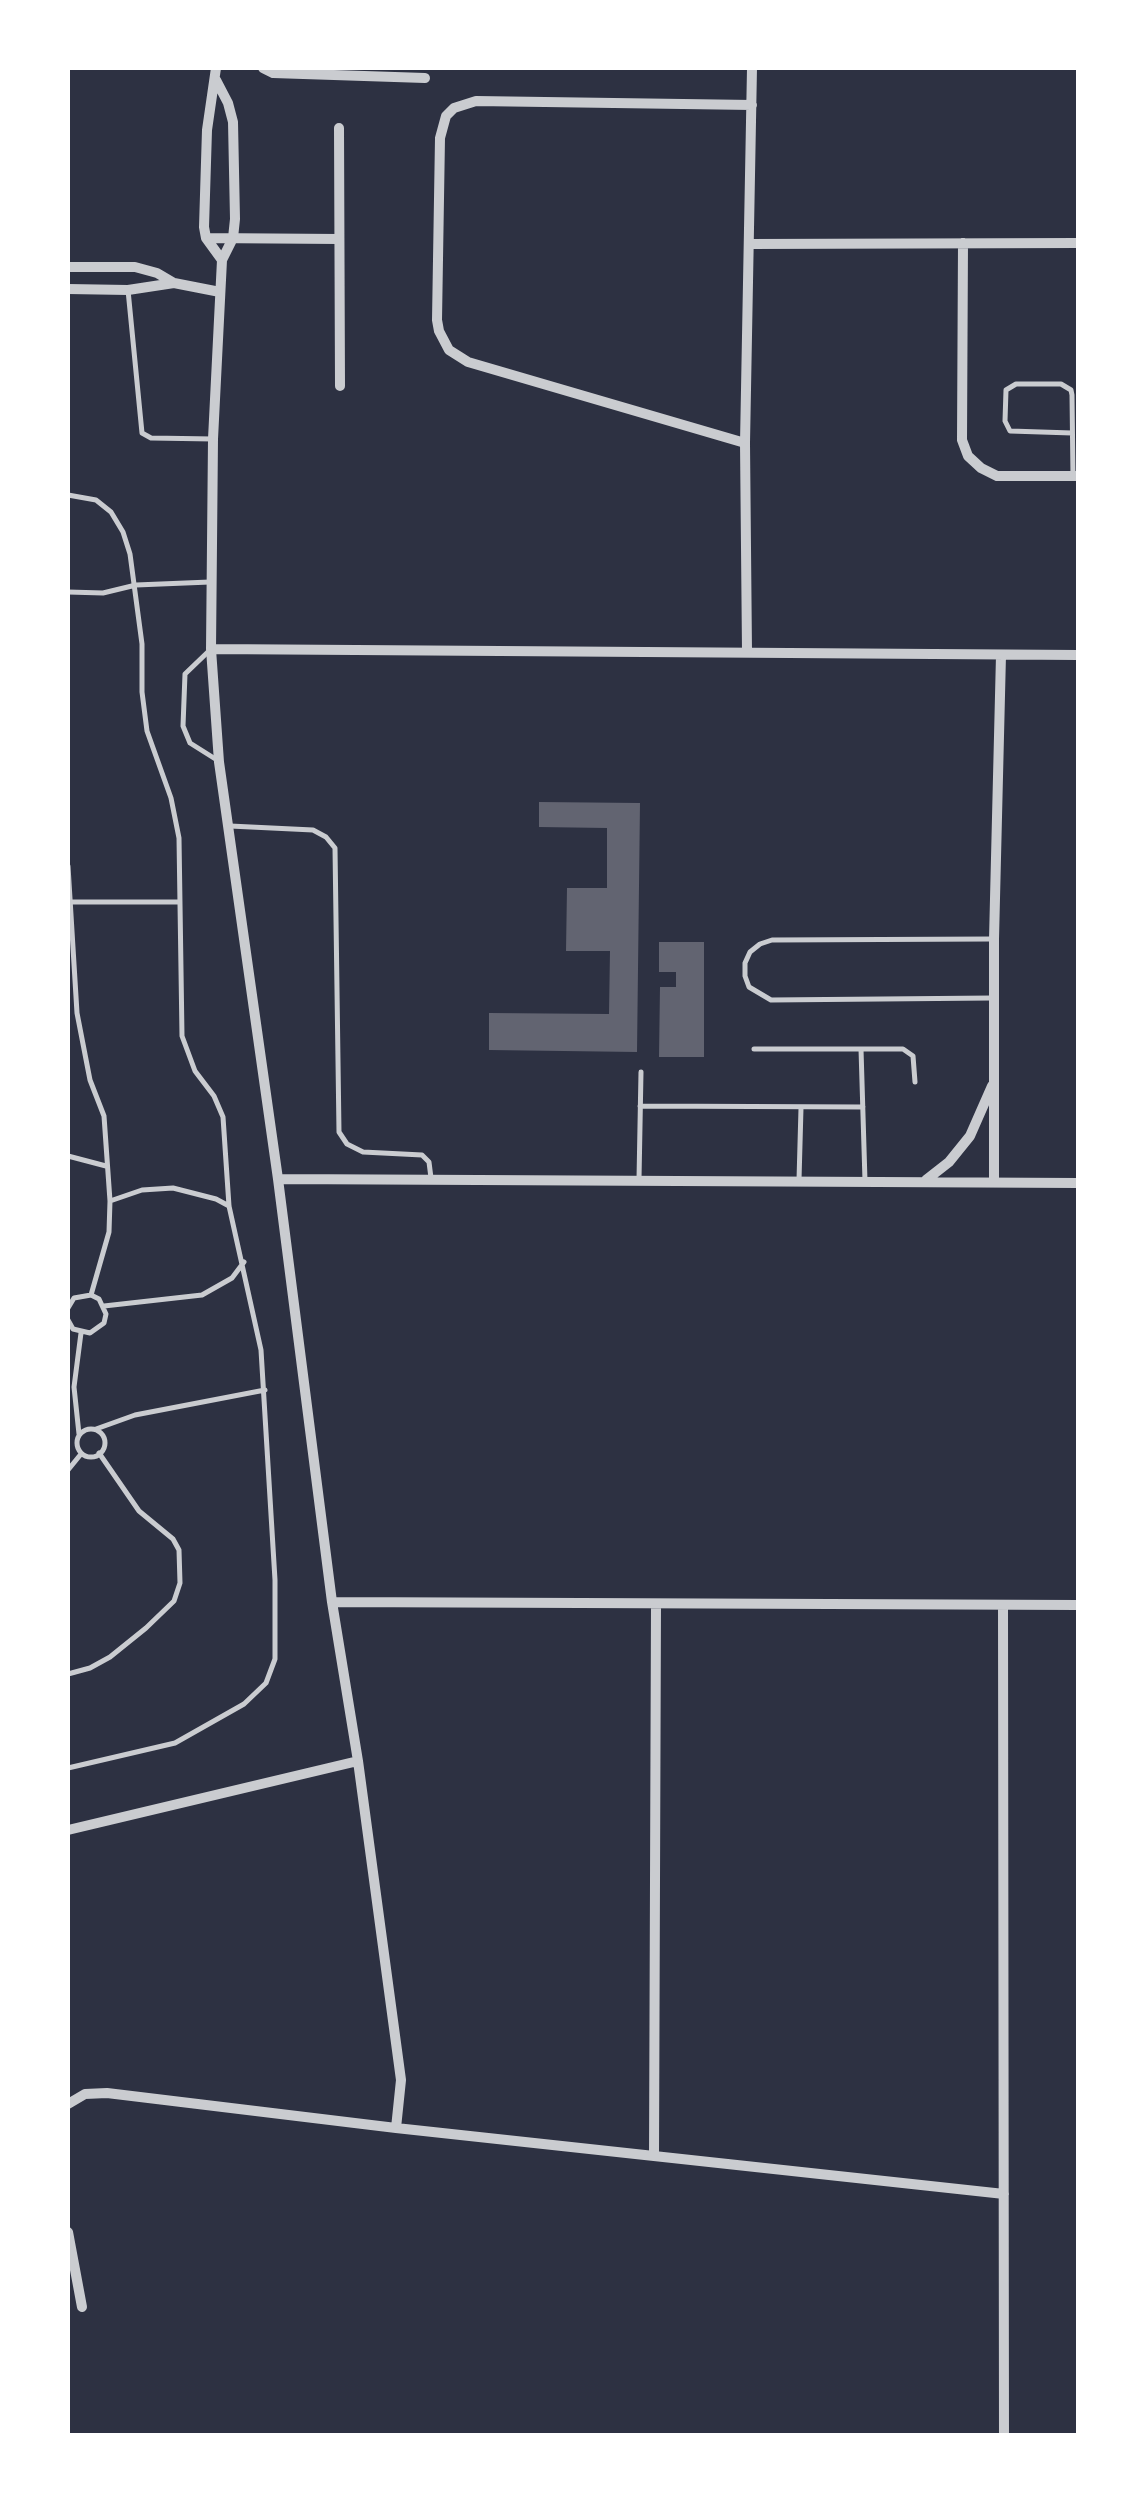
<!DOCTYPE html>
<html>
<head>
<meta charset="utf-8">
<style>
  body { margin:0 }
  #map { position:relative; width:1146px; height:2503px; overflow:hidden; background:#2d3142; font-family:"Fira Sans Condensed",sans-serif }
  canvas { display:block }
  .frame { position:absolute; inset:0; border:70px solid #fff; pointer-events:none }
</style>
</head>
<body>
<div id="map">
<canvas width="1146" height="2503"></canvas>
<div class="frame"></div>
</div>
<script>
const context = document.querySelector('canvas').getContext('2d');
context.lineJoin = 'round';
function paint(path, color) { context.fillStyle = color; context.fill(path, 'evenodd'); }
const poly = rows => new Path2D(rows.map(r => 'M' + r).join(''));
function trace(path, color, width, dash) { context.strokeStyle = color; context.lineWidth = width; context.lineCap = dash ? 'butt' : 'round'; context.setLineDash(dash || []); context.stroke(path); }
paint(poly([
  [539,802,640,803,637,1052,489,1050,489,1013,609,1014,610,951,566,951,567,888,607,888,607,828,539,827],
  [659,942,704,942,704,1057,659,1057,660,987,676,987,676,972,659,972]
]), '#626471');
trace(poly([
  [128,290,142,433,151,438,213,439],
  [1072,433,1010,431,1005,421,1006,390,1016,384,1061,384,1071,390,1072,395,1073,476],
  [68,495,96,500,111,512,123,532,130,554,142,644,142,692,147,731,171,798,179,838,182,1036,195,1071,214,1096,223,1117,229,1206,261,1350,275,1580,275,1659,266,1683,244,1704,175,1743,68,1768],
  [68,592,103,593,136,585,210,582],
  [211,649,185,674,183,726,190,743,217,760],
  [230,826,313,830,326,837,335,848,339,1132,347,1144,363,1152,422,1155,429,1162,431,1178],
  [68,866,77,1013,90,1080,104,1116,110,1201,109,1232,91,1295],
  [70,902,179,902],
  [991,939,772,940,760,944,750,952,745,963,745,976,749,987,771,1000,992,998],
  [754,1049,903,1049,913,1056,915,1082],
  [861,1049,865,1181],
  [640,1106,863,1107],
  [68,1156,106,1166],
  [639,1179,641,1072],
  [799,1180,801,1108],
  [110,1201,142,1190,173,1188,216,1199,229,1206],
  [104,1306,202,1295,232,1278,244,1262],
  [68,1308,74,1298,91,1295,99,1299,106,1314,104,1323,90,1333,73,1329,68,1320],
  [96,1429,135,1415,265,1390],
  '77 1443a14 14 0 1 1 28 0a14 14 0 1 1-28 0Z',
  [79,1434,74,1387,81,1333],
  [68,1470,81,1454],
  [68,1674,90,1668,110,1657,146,1628,174,1601,180,1583,179,1550,173,1539,139,1511,99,1453]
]), '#caccd0', 5);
trace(poly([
  [216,68,207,130,204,227,206,238,222,260],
  [263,68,273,73,425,78],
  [216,80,228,103,233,122,235,219,233,238,222,260,213,439,211,649,219,762,278,1179,332,1602,358,1761,401,2080,396,2128],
  [339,128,340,386],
  [206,238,339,239],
  [963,243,962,440,968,456,981,468,997,476,1078,476],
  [750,244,1078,243],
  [68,267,135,267,157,273,174,283,220,292],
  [68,289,128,290,174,283],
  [745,443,468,362,449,350,439,331,437,320,440,138,446,116,454,108,476,101,752,105],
  [211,649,1078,655],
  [747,652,745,443,752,68],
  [278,1179,1078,1183],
  [926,1180,949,1162,970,1136,992,1086],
  [994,1182,994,939,1001,655],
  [332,1602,1078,1605],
  [1003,1606,1004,2436],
  [68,1830,358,1761],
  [68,2104,85,2094,107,2093,396,2128,1004,2194],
  [654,2156,656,1604],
  [68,2232,82,2307]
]), '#caccd0', 10);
</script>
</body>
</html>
